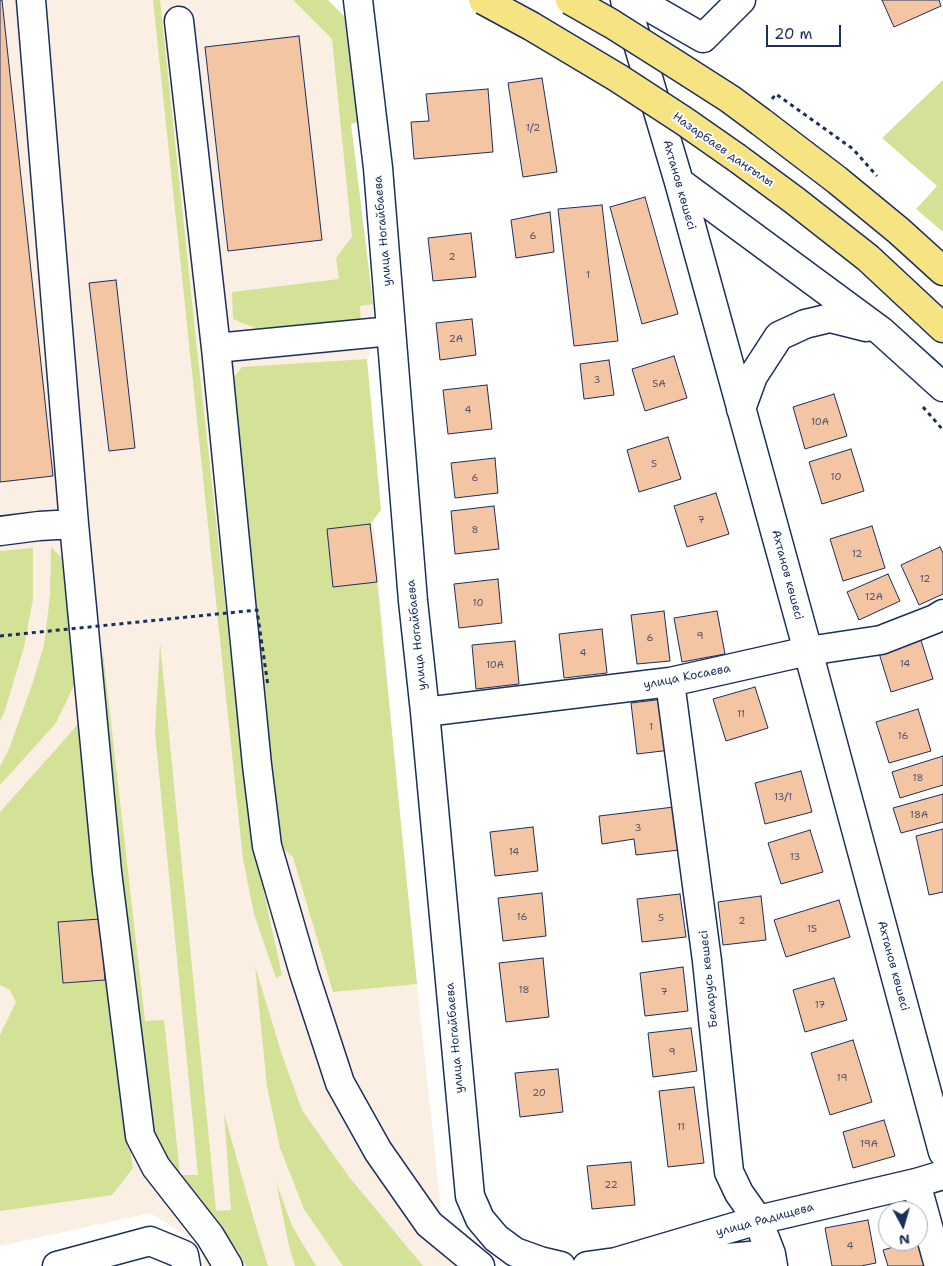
<!DOCTYPE html>
<html>
<head>
<meta charset="utf-8">
<style>
  body { margin:0 }
  #map { position:relative; width:943px; height:1266px; overflow:hidden; background:#fff; font-family:"Shantell Sans",sans-serif }
  canvas { display:block }
  .north { position:absolute; left:878px; top:1201px; width:50px; height:50px; box-sizing:border-box; background:#fff; border:1px solid #a4acbf; border-radius:50%; rotate:174deg; font-size:14px; font-weight:700; line-height:20px; text-align:center; color:#1b2f5e }
  .north::after { content:''; display:block; margin:auto; width:18px; height:22px; background:#1b2f5e; clip-path:polygon(50% 0,100% 100%,50% 72%,0 100%) }
  .scale { position:absolute; left:766px; top:25px; width:75px; height:22px; box-sizing:border-box; border:2px solid #1b2f5e; border-top:0; padding-left:6px; font-size:15px; line-height:18px; white-space:nowrap; color:#1b2f5e; -webkit-text-stroke:4px #fff; paint-order:stroke }
</style>
</head>
<body>
<div id="map">
<canvas width="943" height="1266"></canvas>
<div class="north">N</div>
<div class="scale">20 m</div>
</div>
<script>
const context = document.querySelector('canvas').getContext('2d');
context.lineJoin = 'round';
function paint(path, color) { context.fillStyle = color; context.fill(path, 'evenodd'); }
const poly = rows => new Path2D(rows.map(r => 'M' + r).join(''));
function trace(path, color, width, dash) { context.strokeStyle = color; context.lineWidth = width; context.lineCap = dash ? 'butt' : 'round'; context.setLineDash(dash || []); context.stroke(path); }
function drawText(font, color, halo, rows, align = 'center') {
  context.font = font + ' "Shantell Sans",sans-serif'; context.lineWidth = 4; context.setLineDash([]); context.textBaseline = 'middle'; context.strokeStyle = halo; context.fillStyle = color; for (const [text, x, y, turn = 0] of rows) {
    context.save(); context.translate(x, y); context.rotate((+turn || 0) * Math.PI / 180); context.textAlign = isNaN(turn) ? turn : align; if (halo) context.strokeText(text, 0, 0); context.fillText(text, 0, 0); context.restore();
  }
}
paint(poly([
  [0,0,299,0,341,43,377,334,361,376,401,834,442,1219,488,1266,204,1266,201,1244,150,1213,0,1246]
]), '#fbeee3');
paint(poly([
  [153,0,160,0,197,349,245,783,258,866,282,975,276,978,254,914,243,859],
  [293,0,328,0,349,21,363,121,351,124,373,304,360,306,361,324,262,331,233,319,232,292,339,279,336,258,352,237,332,39],
  [943,80,943,232,916,209,937,186,882,138],
  [367,359,381,510,370,524,327,529,333,587,377,582,417,984,333,992,293,857,276,842,228,385,242,367],
  [51,547,66,562,77,679,56,723,0,785,0,766,9,749,32,685,44,645,50,596],
  [33,548,33,599,24,647,5,710,0,721,0,551],
  [160,643,216,1211,231,1210,224,1113,254,1220,268,1266,246,1266,239,1252,154,1143,145,1113,98,686,103,652,145,1021,164,1020,180,1175,198,1175,155,732],
  [83,718,100,919,58,923,63,983,105,980,133,1168,112,1195,0,1211,0,1035,16,1002,10,990,0,985,0,812,66,738],
  [255,966,282,1055,302,1110,349,1177,423,1266,343,1266,304,1209,280,1148,267,1086],
  [276,1182,292,1226,316,1266,295,1266,289,1246]
]), '#d3e296');
const building = poly([
  [0,0,2,0,53,476,0,482,0,0],
  [882,0,939,0,941,6,894,27,882,0],
  [299,36,322,240,228,251,205,47,299,36],
  [542,78,557,172,523,177,508,83,542,78],
  [488,89,493,152,414,159,411,122,429,121,426,94,488,89],
  [645,197,678,314,642,324,610,207,645,197],
  [602,205,618,341,574,346,558,209,602,205],
  [550,212,554,252,516,258,511,220,550,212],
  [471,233,476,277,433,281,428,238,471,233],
  [116,280,135,448,109,451,89,283,116,280],
  [472,319,476,355,440,360,436,323,472,319],
  [674,356,687,398,645,411,632,369,674,356],
  [609,360,614,395,584,399,580,364,609,360],
  [487,385,492,429,448,434,443,390,487,385],
  [834,394,847,436,805,449,793,407,834,394],
  [668,437,681,479,639,492,627,450,668,437],
  [851,449,864,491,822,504,809,462,851,449],
  [495,458,498,493,455,498,451,463,495,458],
  [716,493,729,534,687,547,674,506,716,493],
  [494,506,499,549,455,554,451,511,494,506],
  [370,524,377,582,333,587,327,529,370,524],
  [872,526,885,568,843,581,830,539,872,526],
  [940,547,943,553,943,594,919,605,901,565,940,547],
  [888,574,900,601,859,620,847,592,888,574],
  [498,579,502,623,459,628,454,584,498,579],
  [664,611,670,661,637,664,631,615,664,611],
  [717,611,725,654,682,662,674,618,717,611],
  [602,629,607,673,564,678,559,634,602,629],
  [920,637,933,679,891,692,878,650,920,637],
  [515,641,519,684,476,689,472,645,515,641],
  [755,687,768,728,726,741,713,699,755,687],
  [664,699,671,750,637,754,631,703,664,699],
  [918,709,931,751,889,763,876,722,918,709],
  [943,756,943,785,900,798,892,772,943,756],
  [801,771,812,812,765,824,755,783,801,771],
  [943,794,943,822,901,833,893,808,943,794],
  [674,807,679,850,636,855,634,839,602,844,599,816,674,807],
  [533,827,538,871,495,876,490,832,533,827],
  [943,829,943,892,929,895,916,836,943,829],
  [810,830,823,872,781,884,768,843,810,830],
  [542,893,546,936,503,941,498,898,542,893],
  [680,894,686,937,642,942,637,899,680,894],
  [761,896,766,940,723,945,718,902,761,896],
  [839,900,850,937,786,957,774,920,839,900],
  [100,919,105,980,63,983,58,922,100,919],
  [543,958,549,1017,506,1022,499,963,543,958],
  [683,967,688,1011,645,1016,640,973,683,967],
  [834,978,847,1020,805,1032,793,990,834,978],
  [691,1028,697,1071,653,1077,648,1033,691,1028],
  [853,1040,872,1102,830,1115,811,1053,853,1040],
  [558,1069,563,1112,520,1117,515,1073,558,1069],
  [694,1087,704,1163,668,1167,659,1091,694,1087],
  [884,1120,895,1156,853,1168,843,1132,884,1120],
  [631,1162,635,1205,592,1209,587,1166,631,1162],
  [868,1220,876,1263,861,1266,832,1266,825,1228,868,1220],
  [914,1241,918,1241,933,1266,888,1266,883,1250,914,1241]
]);
paint(building, '#f3c5a2');
trace(building, '#1b2f5e', 1);
const minor = poly([
  [31,0,74,524,107,872,140,1136,156,1167,210,1236,228,1266],
  [358,0,378,168,413,601,425,712,470,1196,480,1219,496,1238,515,1252,540,1261,561,1266],
  [625,0,679,182,808,651,943,1152],
  [637,0,703,38,741,0],
  [179,21,216,348,257,765,267,846,304,973,340,1083,378,1151,429,1224,480,1266],
  [679,182,881,331,943,387],
  [216,348,391,331],
  [741,409,753,376,779,336,805,324,830,318,866,327],
  [0,531,39,526,74,524],
  [670,682,707,961,729,1172,739,1193,758,1220,771,1254,773,1266],
  [425,712,670,682,808,651,881,640,935,619,943,614],
  [916,1183,939,1266],
  [57,1266,150,1241,184,1255,186,1266],
  [587,1266,616,1262,758,1220,916,1183,943,1175],
  [661,1266,664,1264,771,1254]
]);
const major = poly([
  [761,122,837,180,899,231,943,271],
  [737,158,794,200,868,258,943,328]
]);
trace(minor, '#1b2f5e', 31);
trace(major, '#1b2f5e', 31);
trace(poly([
  [772,99,776,94,853,149,877,176],
  [923,407,943,430]
]), '#1b2f5e', 3, [4, 4]);
trace(minor, '#fff', 28);
trace(major, '#f6e381', 28);
const majorBridge = poly([
  [483,0,531,26,618,78,684,121,737,158],
  [570,0,612,24,680,67,730,99,761,122]
]);
trace(majorBridge, '#1b2f5e', 31, []);
trace(poly([
  [0,636,257,610,268,686]
]), '#1b2f5e', 3, [4, 4]);
trace(majorBridge, '#f6e381', 28);
drawText('10px', '#51546f', null, [
  ["1/2",533,128],
  ["6",533,236],
  ["2",452,257],
  ["1",588,275],
  ["2А",456,339],
  ["3",597,380],
  ["5А",659,384],
  ["4",468,410],
  ["10А",820,422],
  ["5",654,464],
  ["10",836,477],
  ["6",475,478],
  ["7",701,520],
  ["8",475,530],
  ["12",857,554],
  ["12",925,579],
  ["12А",874,597],
  ["10",478,603],
  ["9",700,636],
  ["6",650,638],
  ["4",583,653],
  ["14",905,664],
  ["10А",495,665],
  ["11",741,714],
  ["1",651,727],
  ["16",903,736],
  ["18",918,778],
  ["13/1",783,797],
  ["18А",919,815],
  ["3",638,828],
  ["14",514,852],
  ["13",795,857],
  ["16",522,917],
  ["5",661,918],
  ["2",742,921],
  ["15",812,929],
  ["18",524,990],
  ["7",664,992],
  ["17",820,1005],
  ["9",672,1052],
  ["19",842,1078],
  ["20",539,1093],
  ["11",681,1127],
  ["19А",869,1144],
  ["22",611,1185],
  ["4",850,1246]
]);
drawText('12px', '#1b2f5e', '#fff', [
  ["Назарбаев даңғылы",723,150,35],
  ["Ахтанов көшесі",679,185,74],
  ["улица Ногайбаева",383,231,-95],
  ["Ахтанов көшесі",787,575,75],
  ["улица Ногайбаева",417,635,-96],
  ["улица Косаева",687,677,-11],
  ["Ахтанов көшесі",893,966,75],
  ["Беларусь көшесі",709,979,-96],
  ["улица Ногайбаева",455,1038,-95],
  ["улица Радищева",765,1220,-15]
]);
</script>
</body>
</html>
